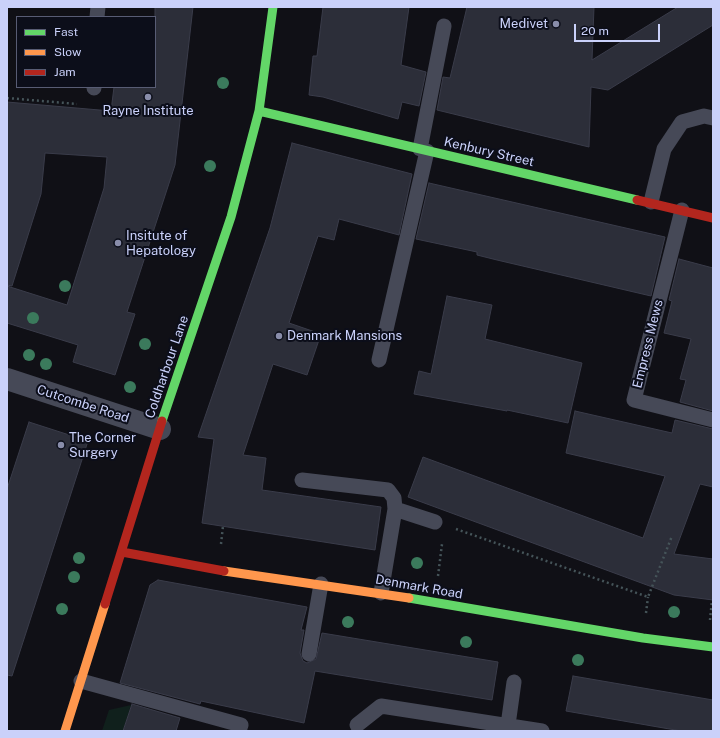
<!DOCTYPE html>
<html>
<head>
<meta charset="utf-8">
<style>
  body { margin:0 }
  #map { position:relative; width:720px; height:738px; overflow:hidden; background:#101016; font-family:"Public Sans",sans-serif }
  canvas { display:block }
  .frame { position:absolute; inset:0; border:8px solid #cad1fa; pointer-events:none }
  .legend { position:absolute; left:16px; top:16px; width:140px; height:72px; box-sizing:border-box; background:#0c0e1a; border:1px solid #585c74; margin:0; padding:5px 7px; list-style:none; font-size:12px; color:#cad1fa }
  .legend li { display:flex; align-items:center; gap:8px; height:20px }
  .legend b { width:20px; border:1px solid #585c74 }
  .scale { position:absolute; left:574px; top:24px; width:86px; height:18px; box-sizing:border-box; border:2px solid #cad1fa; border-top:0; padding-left:5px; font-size:12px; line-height:14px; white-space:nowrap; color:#cad1fa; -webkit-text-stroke:3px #0c0e1a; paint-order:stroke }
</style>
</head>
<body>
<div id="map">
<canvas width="720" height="738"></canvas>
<div class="frame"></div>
<ul class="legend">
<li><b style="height:5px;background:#63d668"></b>Fast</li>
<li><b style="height:5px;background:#ff974d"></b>Slow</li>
<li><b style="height:5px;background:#b3261e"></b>Jam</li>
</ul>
<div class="scale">20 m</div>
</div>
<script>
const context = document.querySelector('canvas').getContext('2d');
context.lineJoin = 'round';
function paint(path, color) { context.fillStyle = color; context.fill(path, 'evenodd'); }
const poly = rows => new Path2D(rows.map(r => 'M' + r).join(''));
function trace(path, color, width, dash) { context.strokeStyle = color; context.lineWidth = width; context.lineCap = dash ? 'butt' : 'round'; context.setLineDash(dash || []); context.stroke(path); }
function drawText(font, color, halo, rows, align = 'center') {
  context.font = font + ' "Public Sans",sans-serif'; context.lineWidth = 4; context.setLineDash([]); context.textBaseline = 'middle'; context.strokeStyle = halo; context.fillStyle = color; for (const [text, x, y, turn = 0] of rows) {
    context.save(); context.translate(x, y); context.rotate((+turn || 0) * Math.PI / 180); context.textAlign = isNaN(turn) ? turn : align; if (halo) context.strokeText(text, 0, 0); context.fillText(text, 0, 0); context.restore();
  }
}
paint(poly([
  [131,705,123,731,102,731,109,710]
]), '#10201c');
const building = poly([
  [155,7,193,7,175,165,127,312,135,314,115,375,73,362,78,345,7,323,7,286,67,305,104,188,107,157,45,153,41,194,12,286,7,285,7,102,111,111,114,87,155,87,155,7],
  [323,7,409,7,401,65,426,72,419,106,402,102,398,119,323,97,309,95,313,56,317,56,323,7],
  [467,7,594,7,592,60,678,7,713,7,713,25,608,90,591,87,589,147,437,110,443,77,450,78,467,7],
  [292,143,412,174,399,235,339,219,334,240,318,236,289,323,321,334,307,375,273,364,243,455,266,458,262,490,381,507,375,550,202,523,214,439,198,437,270,228,292,143],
  [429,183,665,237,651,296,497,260,477,255,477,252,416,239,429,183],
  [679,259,713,268,713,411,680,402,686,380,680,379,691,339,664,333,672,301,669,300,679,259],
  [447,296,492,305,485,339,582,363,568,423,507,410,507,411,414,394,419,371,431,374,447,296],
  [575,411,672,433,675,420,713,429,713,487,700,484,674,554,713,559,713,600,674,595,408,497,423,457,643,538,665,476,566,453,575,411],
  [29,422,88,441,12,676,7,675,7,489,29,422],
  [158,580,307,607,301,630,304,630,300,653,303,661,307,663,316,659,322,633,498,662,492,700,315,671,304,723,201,701,200,704,120,683,150,585,158,580],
  [573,676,713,700,713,731,681,731,566,711,573,676],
  [132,704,180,718,176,731,123,731,132,704]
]);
paint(building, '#2c2e39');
trace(building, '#3a3c4a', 1);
trace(poly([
  [7,98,77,104],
  [456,529,648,597,672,536],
  [221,544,223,526],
  [438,576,442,544],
  [646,613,648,597],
  [710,620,712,600]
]), '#455459', 2.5, [2, 3]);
trace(poly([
  [97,17,98,7],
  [94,88,94,87],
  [420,149,444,26],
  [651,202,664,149,682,122,704,116,713,118],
  [682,210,634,400,713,420],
  [379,360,427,151],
  [302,480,388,490,394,498,395,509,381,593],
  [395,509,435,522],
  [309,654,321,584],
  [81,681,241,725,239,731],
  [357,725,381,706,542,731],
  [508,725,514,682]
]), '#464957', 15);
trace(poly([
  [7,379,160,429]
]), '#464957', 22);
trace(poly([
  [259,111,637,200],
  [162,421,231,217,259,111,273,7],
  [409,598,643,638,713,647]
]), '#63d668', 9);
trace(poly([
  [224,571,409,598],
  [65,731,105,604]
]), '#ff974d', 9);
trace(poly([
  [637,200,713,218],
  [122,552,224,571],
  [105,604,162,421]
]), '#b3261e', 9);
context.fillStyle = '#3b7a5c';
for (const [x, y] of [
  [223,83],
  [210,166],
  [65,286],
  [33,318],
  [145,344],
  [29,355],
  [46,364],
  [130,387],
  [79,558],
  [417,563],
  [74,577],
  [62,609],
  [674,612],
  [348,622],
  [466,642],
  [578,660]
]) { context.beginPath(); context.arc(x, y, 6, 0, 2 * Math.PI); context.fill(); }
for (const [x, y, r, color] of [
  [556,24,4,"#898daa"],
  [148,97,4,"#898daa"],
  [118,243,4,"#898daa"],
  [279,336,4,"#898daa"],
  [61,445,4,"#898daa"]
]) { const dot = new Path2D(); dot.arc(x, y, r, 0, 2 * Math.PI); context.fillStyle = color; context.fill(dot); trace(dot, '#0c0e1a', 1.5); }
drawText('13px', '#cad1fa', '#0c0e1a', [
  ["Medivet",548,24,"right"],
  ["Rayne Institute",148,111,"center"],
  ["Insitute of",126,236],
  ["Hepatology",126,251],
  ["Denmark Mansions",287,336],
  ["The Corner",69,438],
  ["Surgery",69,453]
], 'left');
drawText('13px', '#cad1fa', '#0c0e1a', [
  ["Kenbury Street",489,152,13],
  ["Empress Mews",648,344,-76],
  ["Coldharbour Lane",167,367,-71],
  ["Cutcombe Road",83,404,18],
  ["Denmark Road",419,587,10]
]);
</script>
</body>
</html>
